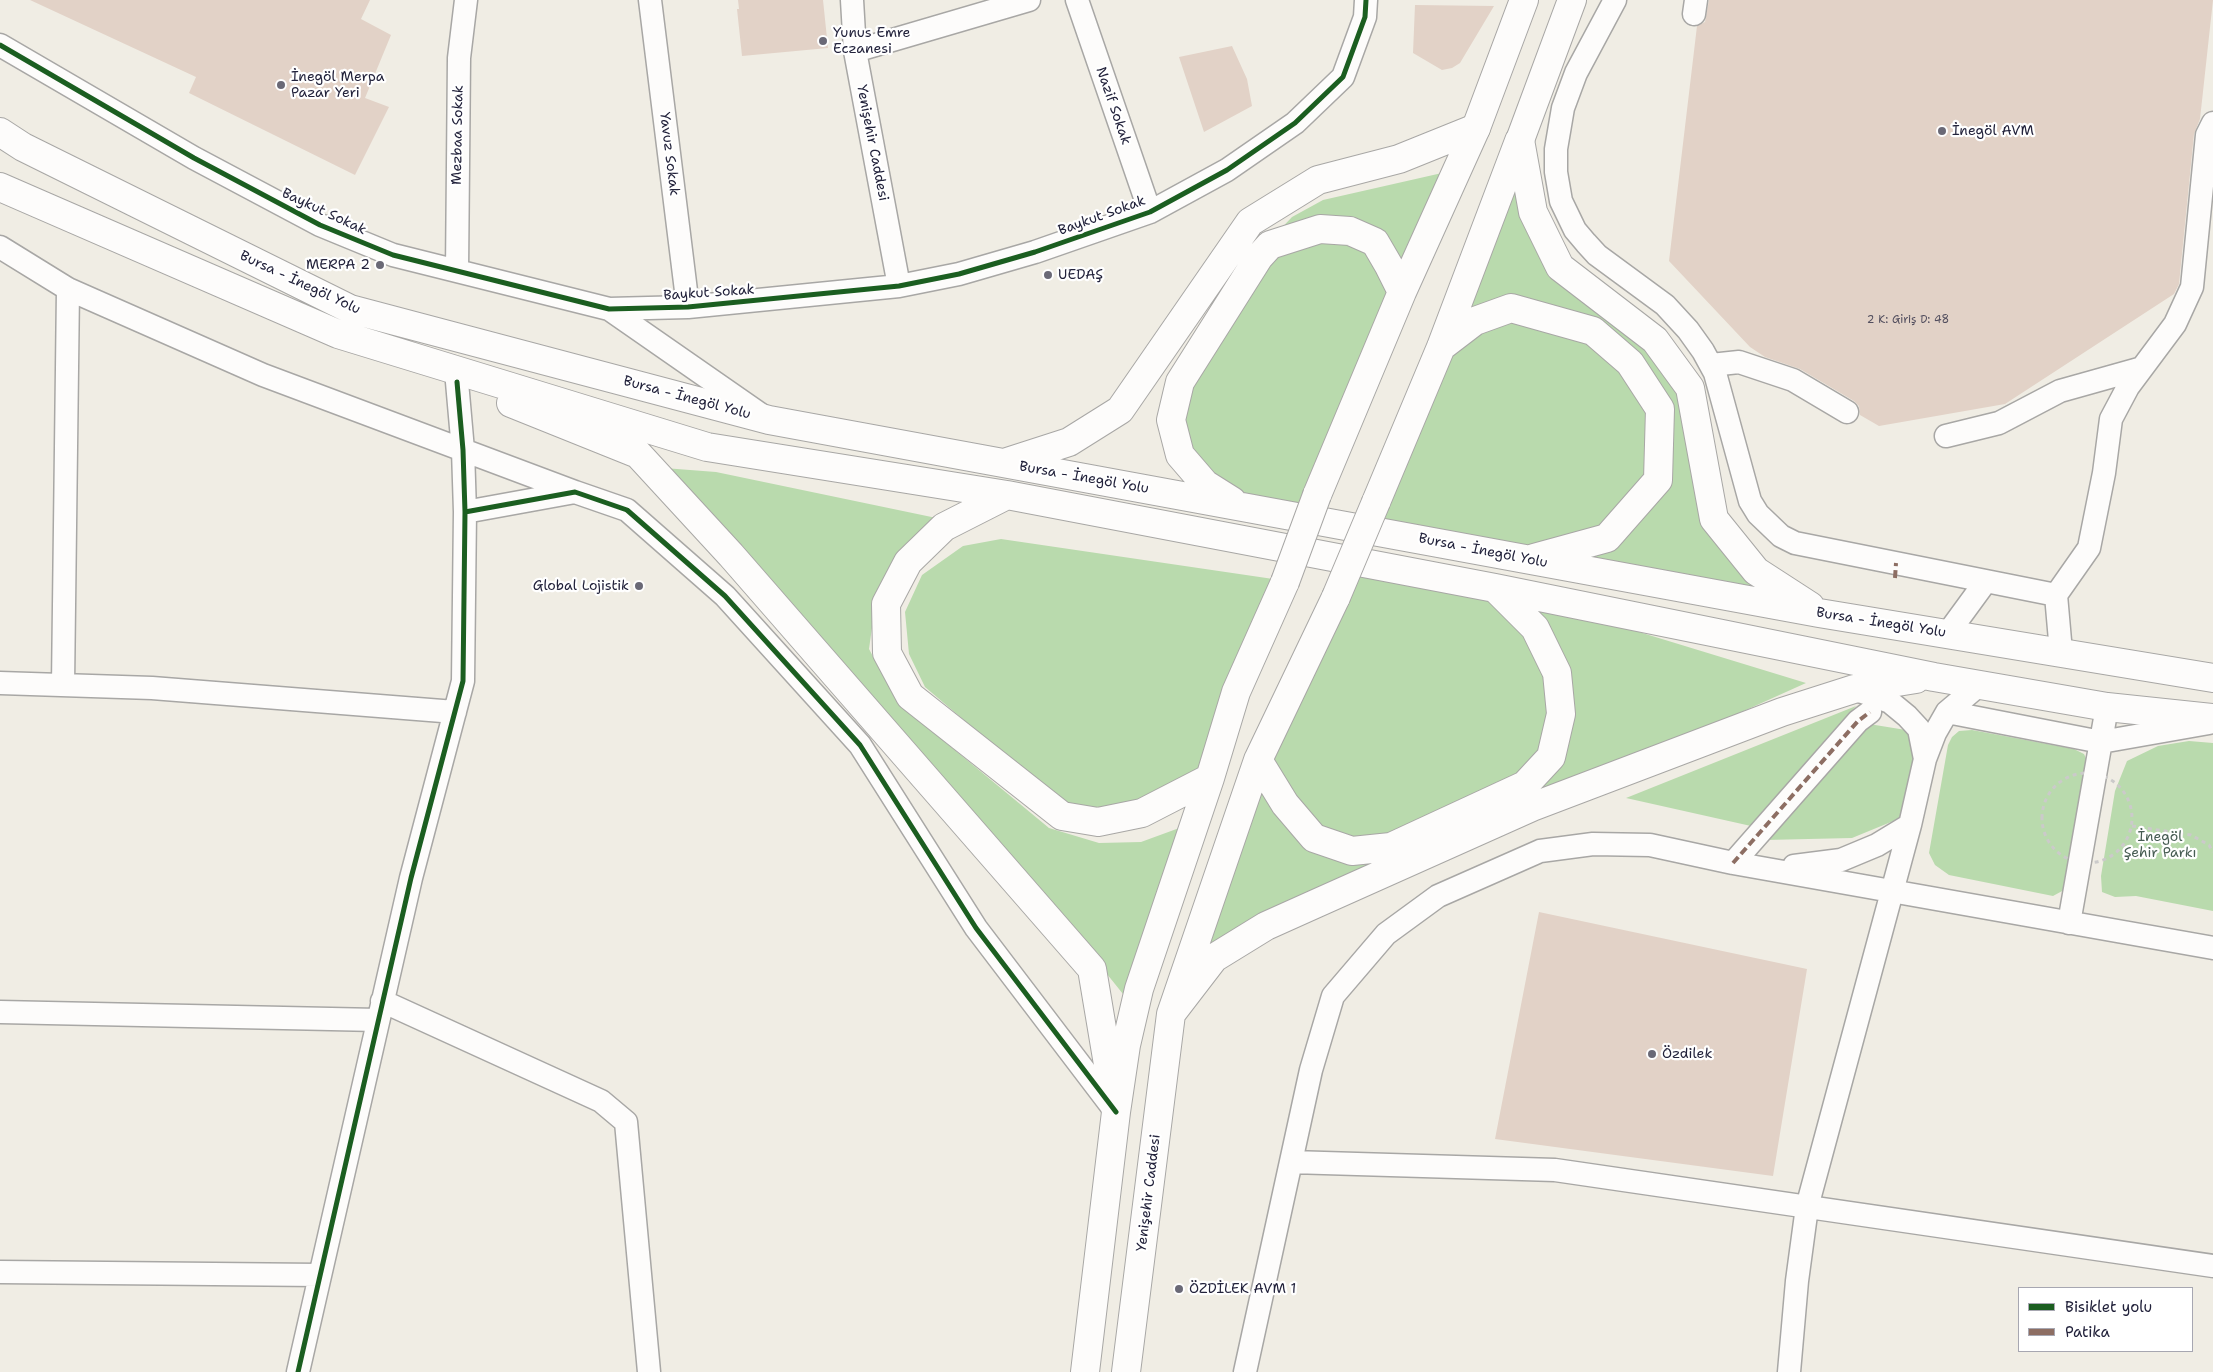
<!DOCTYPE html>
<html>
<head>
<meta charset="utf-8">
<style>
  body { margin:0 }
  #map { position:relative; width:2213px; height:1372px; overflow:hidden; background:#f0ede4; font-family:"Shantell Sans",sans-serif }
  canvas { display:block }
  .legend { position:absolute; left:2018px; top:1287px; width:175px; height:65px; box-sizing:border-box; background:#fff; border:1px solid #a7a7b1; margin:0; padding:6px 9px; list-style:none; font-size:15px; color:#22223b }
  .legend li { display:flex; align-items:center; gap:10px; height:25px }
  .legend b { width:25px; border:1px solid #a7a7b1 }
</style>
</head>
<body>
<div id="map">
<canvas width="2213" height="1372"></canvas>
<ul class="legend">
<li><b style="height:6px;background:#1b5e20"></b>Bisiklet yolu</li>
<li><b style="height:6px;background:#8d6e63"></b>Patika</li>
</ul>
</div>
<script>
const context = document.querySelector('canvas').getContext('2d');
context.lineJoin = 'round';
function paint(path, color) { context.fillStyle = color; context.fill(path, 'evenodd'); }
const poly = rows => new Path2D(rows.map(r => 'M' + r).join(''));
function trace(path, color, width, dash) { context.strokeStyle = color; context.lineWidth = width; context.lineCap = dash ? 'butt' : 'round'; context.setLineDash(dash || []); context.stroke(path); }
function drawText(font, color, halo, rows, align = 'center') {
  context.font = font + ' "Shantell Sans",sans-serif'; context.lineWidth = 4.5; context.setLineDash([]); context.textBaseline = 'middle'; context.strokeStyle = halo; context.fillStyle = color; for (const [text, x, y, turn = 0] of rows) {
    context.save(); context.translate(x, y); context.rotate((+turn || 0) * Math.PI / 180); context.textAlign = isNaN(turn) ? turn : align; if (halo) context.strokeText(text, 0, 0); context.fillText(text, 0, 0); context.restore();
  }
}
paint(poly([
  [1520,140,1560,267,1690,388,1714,519,1819,613,1363,532],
  [1442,173,1409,266,1378,233,1272,238,1292,217,1323,200],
  [1350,231,1402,292,1308,520,1240,505,1180,455,1180,382,1259,257],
  [664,468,716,472,946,520,876,599,869,649,898,703,1049,828,1099,843,1141,842,1182,827,1123,994,1038,888],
  [1001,539,1280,580,1201,769,1141,800,1100,811,1065,806,925,687,909,654,905,612,922,575,963,546],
  [1350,564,1495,588,1806,683,1266,926,1171,1014],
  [1856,706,1751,826,1626,798],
  [1869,724,1912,731,1919,756,1908,815,1852,838,1765,840],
  [1972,730,2074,749,2084,754,2089,765,2064,890,2053,896,1949,875,1935,865,1929,853,1948,745,1952,737,1959,731],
  [2189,741,2213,743,2213,911,2136,896,2115,897,2102,892,2101,876,2115,791,2127,761,2158,746]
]), '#b9daad');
paint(poly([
  [30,0,370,0,361,19,391,35,365,98,389,107,355,175,189,93,196,77],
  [738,0,823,0,828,48,742,56,737,9,739,9],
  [1709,0,2213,0,2200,119,2194,134,2179,284,2174,294,2005,404,1879,426,1860,415,1859,406,1854,401,1800,369,1765,357,1750,347,1669,261,1697,26,1705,22],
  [1415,5,1494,6,1460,63,1452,68,1442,70,1413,53],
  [1232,46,1247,79,1252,106,1204,132,1179,57],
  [1539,912,1807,969,1773,1176,1495,1139]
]), '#e2d2c7');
const minor = poly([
  [650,0,688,307],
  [852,0,855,51,899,286],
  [1077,0,1150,212],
  [1615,0,1576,73,1563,108,1556,149,1556,172,1561,201,1575,230,1586,243,1597,255,1665,305,1688,330,1703,351,1715,373,1750,501,1758,514,1781,536,1795,543,2056,595],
  [1694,14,1696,0],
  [0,45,194,158,320,225,393,255,609,309,688,307,899,286,959,274,1035,252,1150,212,1227,170,1295,123,1343,77,1365,17,1366,0],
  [855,51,1029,0],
  [0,247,68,289,263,375,575,492],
  [457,271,459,58,466,0],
  [609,309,760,414],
  [1711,365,1739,362,1793,380,1847,412],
  [1946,436,1999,423,2060,391,2142,368],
  [465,512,575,492,627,510,725,596,860,745,976,928,1116,1112],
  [1948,633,1986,581],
  [2061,652,2056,595,2089,548,2104,473,2111,419,2128,387,2175,324,2192,287,2207,135,2213,123],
  [0,683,152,688,455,712],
  [63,685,68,289],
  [1854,689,1890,702,1907,716,1919,729,1925,759],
  [1947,712,2101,742,2209,723],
  [1733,863,1858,721,1870,712],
  [1794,866,1841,860,1877,845,1910,825],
  [2069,923,2107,707],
  [382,1001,601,1101,626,1122,649,1372],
  [0,1012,378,1020],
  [1291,1162,1555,1170,2213,1266],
  [0,1272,320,1275],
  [298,1372,411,878,463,681,465,512,463,450,457,382],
  [1245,1372,1311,1070,1333,996,1386,934,1438,896,1540,851,1593,844,1650,845,1733,863,2213,948],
  [1789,1372,1797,1281,1807,1207,1910,825,1925,759,1935,733,1947,712,1979,685]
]);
const major = poly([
  [1476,128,1524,0],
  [1520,140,1572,0]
]);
const highway = poly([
  [0,132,23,147,350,309,769,420,1819,613,2213,678],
  [1520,140,1533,212,1560,267,1655,340,1690,388,1714,519,1756,571,1810,606],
  [0,187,338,334,707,447,1007,495,1495,588,1934,677,2107,707,2213,718],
  [1441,347,1475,321,1511,308,1593,331,1630,363,1660,409,1658,480,1607,538,1534,558],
  [511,403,638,454,731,555,1092,969,1116,1112],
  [1007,462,1069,442,1120,410,1250,222,1318,180,1399,159,1476,128],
  [1007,495,944,527,908,562,886,604,887,653,910,696,1062,816,1098,822,1142,813,1210,778],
  [1317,495,1402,292,1476,128],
  [1232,501,1205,484,1180,455,1171,420,1180,382,1259,257,1270,245,1320,229,1350,231,1375,242,1389,266,1402,292],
  [1376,502,1441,347,1519,141],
  [1258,760,1285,804,1314,838,1352,851,1391,847,1525,785,1551,757,1561,714,1557,673,1535,628,1495,588],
  [1171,1014,1214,958,1266,926,1315,904,1532,807,1782,712,1854,689,1916,679],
  [1085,1372,1116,1112,1126,1045,1139,989,1210,778,1236,692,1285,582],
  [1126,1372,1171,1014,1258,760,1336,597]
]);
trace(minor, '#a8a7a5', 25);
trace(major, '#a8a7a5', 30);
trace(highway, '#a8a7a5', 30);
trace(poly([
  '2042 818a45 45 0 1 1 90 0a45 45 0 1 1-90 0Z',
  [2132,826,2191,835,2209,845,2213,852]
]), '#cbcaca', 3, [4, 4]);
trace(minor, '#fdfcfb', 22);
trace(major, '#fdfcfb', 28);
trace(highway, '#fdfcfb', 28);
const highwayBridge = poly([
  [1285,582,1317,495],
  [1336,597,1376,502]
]);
trace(highwayBridge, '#a8a7a5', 30, []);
trace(highwayBridge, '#fdfcfb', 28);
trace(poly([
  [1895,578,1896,563],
  [1733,863,1858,721,1870,712]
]), '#8d6e63', 4, [8, 4]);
trace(poly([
  [0,45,194,158,320,225,393,255,609,309,688,307,899,286,959,274,1035,252,1150,212,1227,170,1295,123,1343,77,1365,17,1366,0],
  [465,512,575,492,627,510,725,596,860,745,976,928,1116,1112],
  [298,1372,411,878,463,681,465,512,463,450,457,382]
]), '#1b5e20', 5);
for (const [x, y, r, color] of [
  [823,41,5,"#6a6976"],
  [281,85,5,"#6a6976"],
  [1942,131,5,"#6a6976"],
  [380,265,5,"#6a6976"],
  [1048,275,5,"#6a6976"],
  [639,586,5,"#6a6976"],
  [1652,1054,5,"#6a6976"],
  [1179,1289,5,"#6a6976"]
]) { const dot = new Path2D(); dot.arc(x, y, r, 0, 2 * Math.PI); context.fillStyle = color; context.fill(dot); trace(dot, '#fff', 2); }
drawText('11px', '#524e5e', null, [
  ["2 K: Giriş D: 48",1908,320]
]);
drawText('14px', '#22223b', '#fff', [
  ["Yunus Emre",833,33],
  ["Eczanesi",833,49],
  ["İnegöl Merpa",291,77],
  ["Pazar Yeri",291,93],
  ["İnegöl AVM",1952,131],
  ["MERPA 2",370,265,"right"],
  ["UEDAŞ",1058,275],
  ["Global Lojistik",629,586,"right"],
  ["Özdilek",1662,1054],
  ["ÖZDİLEK AVM 1",1189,1289]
], 'left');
drawText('14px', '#22223b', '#fff', [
  ["Nazif Sokak",1113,106,71],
  ["Mezbaa Sokak",458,135,-89],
  ["Yenişehir Caddesi",872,143,79],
  ["Yavuz Sokak",669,154,83],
  ["Baykut Sokak",324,212,25],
  ["Baykut Sokak",1102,216,-20],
  ["Bursa - İnegöl Yolu",300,283,25],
  ["Baykut Sokak",709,293,-4],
  ["Bursa - İnegöl Yolu",687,398,15],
  ["Bursa - İnegöl Yolu",1084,478,10],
  ["Bursa - İnegöl Yolu",1483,551,11],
  ["Bursa - İnegöl Yolu",1881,623,9],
  ["Yenişehir Caddesi",1149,1193,-83]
]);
drawText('14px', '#475d53', '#fff', [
  ["İnegöl",2160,837],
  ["Şehir Parkı",2160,853]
]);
</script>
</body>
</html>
